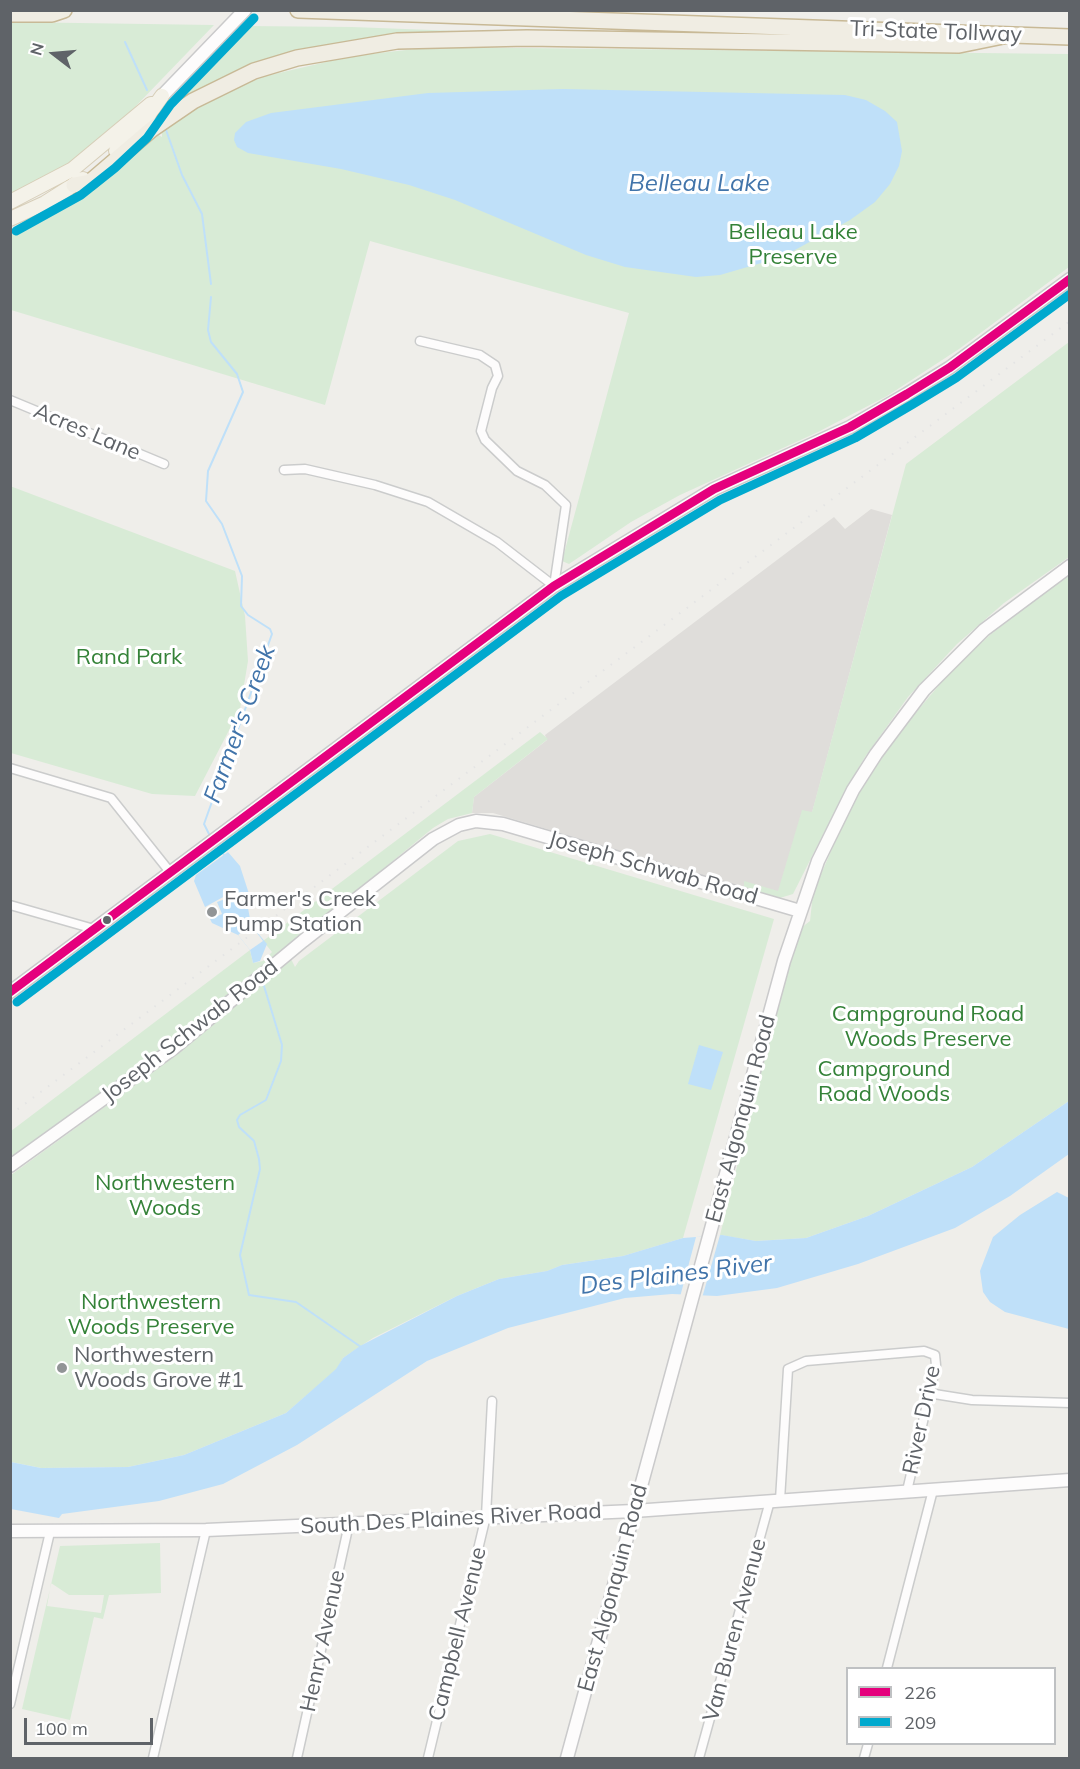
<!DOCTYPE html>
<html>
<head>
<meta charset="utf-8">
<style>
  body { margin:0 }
  #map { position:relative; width:1080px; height:1769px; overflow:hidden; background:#efeeea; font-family:Mulish,sans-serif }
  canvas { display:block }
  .frame { position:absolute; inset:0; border:12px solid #5f6368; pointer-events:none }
  .legend { position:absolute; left:846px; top:1667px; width:210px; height:78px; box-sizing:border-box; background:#fff; border:2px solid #bfc1c3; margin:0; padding:8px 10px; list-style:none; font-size:18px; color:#5f6368 }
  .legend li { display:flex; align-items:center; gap:12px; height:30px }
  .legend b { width:30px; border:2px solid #bfc1c3 }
  .north { position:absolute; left:24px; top:24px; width:60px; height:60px; -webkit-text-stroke:4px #fff; paint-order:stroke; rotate:286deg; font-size:16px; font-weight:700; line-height:24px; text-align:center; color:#5f6368 }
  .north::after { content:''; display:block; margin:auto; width:21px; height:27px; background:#5f6368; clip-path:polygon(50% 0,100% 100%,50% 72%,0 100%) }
  .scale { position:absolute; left:24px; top:1718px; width:129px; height:27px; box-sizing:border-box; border:3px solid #5f6368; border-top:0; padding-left:8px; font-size:18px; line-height:21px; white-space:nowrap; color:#5f6368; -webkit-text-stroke:4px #fff; paint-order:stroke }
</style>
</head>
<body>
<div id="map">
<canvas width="1080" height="1769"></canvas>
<div class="frame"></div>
<ul class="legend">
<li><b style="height:8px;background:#e5007d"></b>226</li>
<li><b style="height:8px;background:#00a9ce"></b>209</li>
</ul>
<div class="north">N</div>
<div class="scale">100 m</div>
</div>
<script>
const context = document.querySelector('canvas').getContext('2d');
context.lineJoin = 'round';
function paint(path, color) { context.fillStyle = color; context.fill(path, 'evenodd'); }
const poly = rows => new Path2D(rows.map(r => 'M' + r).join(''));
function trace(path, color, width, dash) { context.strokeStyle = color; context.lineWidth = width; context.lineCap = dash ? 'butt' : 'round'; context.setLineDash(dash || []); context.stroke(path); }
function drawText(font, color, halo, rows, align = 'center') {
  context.font = font + ' Mulish,sans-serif'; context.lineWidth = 6; context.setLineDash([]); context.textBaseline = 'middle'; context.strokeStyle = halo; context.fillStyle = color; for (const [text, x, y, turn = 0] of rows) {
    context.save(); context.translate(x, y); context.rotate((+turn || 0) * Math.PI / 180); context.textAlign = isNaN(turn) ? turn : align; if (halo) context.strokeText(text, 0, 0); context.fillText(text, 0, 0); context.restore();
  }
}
paint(poly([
  [871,509,892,515,801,854,780,898,493,813,472,813,474,797,547,740,545,735,834,517,845,529]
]), '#dfddda');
paint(poly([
  [11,22,214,25,108,135,55,173,11,195],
  [246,26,352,27,458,31,263,62,205,86,170,109,168,105],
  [433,47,1069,54,1069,267,959,349,887,396,818,432,680,495,631,522,569,564,562,561,629,313,370,241,325,405,11,310,11,231,29,224,35,225,70,203,99,182,155,133,162,137,162,133,169,127,167,122,233,88,266,76,352,56],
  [1069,342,1069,557,1004,603,957,644,908,697,865,757,845,791,793,894,780,898,744,888,744,881,778,891,802,810,812,812,906,464],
  [10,486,235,571,245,616,248,661,240,709,195,796,152,794,11,753],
  [1069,574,1069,1101,972,1167,868,1216,806,1238,756,1241,720,1235,780,993,801,928,810,921,813,893,849,809,896,736,951,671,991,634],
  [540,732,548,739,474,797,472,813,448,819,433,828,183,1033,11,1159,11,1131,250,950,253,963,263,961,272,952,263,941],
  [490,834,774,919,683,1238,623,1256,562,1265,547,1271,499,1279,457,1296,373,1338,343,1358,337,1369,286,1413,184,1455,128,1467,41,1468,11,1462,11,1175,183,1050,291,959,295,967,299,961,458,841],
  [160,1543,161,1593,109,1595,103,1619,94,1617,70,1720,22,1709,60,1546],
  [51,1583,69,1595,104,1595,101,1613,47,1606]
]), '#d8ebd6');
paint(poly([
  [563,89,845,95,866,100,885,111,897,122,902,151,899,166,890,184,875,202,850,220,782,257,720,275,696,277,625,267,586,255,455,200,409,185,341,169,248,153,237,147,234,140,235,133,246,122,271,113,428,93],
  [228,852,240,866,250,897,225,896,205,907,194,881,196,875],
  [225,899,247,902,251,925,267,944,260,961,253,963,250,950,238,935,212,923,210,919,222,914,217,902],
  [699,1045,723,1052,711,1090,688,1084],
  [1069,1101,1069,1154,1010,1196,955,1228,858,1264,777,1288,717,1296,672,1294,625,1298,508,1328,427,1361,297,1445,223,1484,159,1501,62,1514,59,1518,11,1509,11,1462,41,1468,128,1467,184,1455,286,1413,336,1369,343,1358,360,1346,457,1296,499,1279,547,1271,562,1265,623,1256,683,1238,722,1235,756,1241,806,1238,868,1216,972,1167],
  [1057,1192,1069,1198,1069,1329,1005,1312,990,1302,983,1292,980,1271,993,1237,1020,1215]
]), '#bfe0f9');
paint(poly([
  [251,925,263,941,250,950,238,935],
  [720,1235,702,1298,680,1297,696,1237]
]), '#efeeea');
trace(poly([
  [125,42,147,90],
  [166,130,182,175,202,214,211,284],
  [210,836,204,824,272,634,270,629,248,615,241,606,242,576,222,524,206,501,208,471,243,392,237,374,211,342,208,330,211,297],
  [215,843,224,855],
  [264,986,282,1045,281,1061,266,1100,240,1115,237,1120,239,1127,254,1141,259,1159,260,1169,240,1255,249,1295,296,1302,361,1347]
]), '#bfe0f9', 2);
const street = poly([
  [420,341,480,355,495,365,498,376,492,388,481,431,485,440,517,471,545,485,566,505,554,586],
  [10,400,164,464],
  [284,470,305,469,375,485,428,502,497,542,554,586],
  [10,768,111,798,170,872],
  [10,905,94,929],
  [928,1393,972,1400,1070,1403],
  [780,1500,788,1369,806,1361,924,1351,935,1355,936,1365,907,1491],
  [887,1668,933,1490],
  [10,1704,50,1532],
  [153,1758,206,1530],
  [297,1758,349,1524],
  [428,1758,486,1516,492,1401],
  [699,1758,770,1501],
  [864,1758,868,1744]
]);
const secondary = poly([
  [162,96,245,10],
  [10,992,554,586,714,489,850,427,907,394,949,368,1070,279],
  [10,1166,174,1048,303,941,433,839,459,825,476,821,503,824,800,911],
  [10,1531,206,1530,634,1511,1070,1480],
  [567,1758,784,961,818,861,853,790,876,754,924,690,984,630,1070,566]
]);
const primary = poly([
  [116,151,138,130,162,96],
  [10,202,73,169,151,104],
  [10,219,45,203,83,179]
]);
const highway = poly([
  [298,10,1070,37],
  [10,14,52,14,64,10],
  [74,185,90,182,152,129,193,101,254,71,297,58,397,41,527,38,959,45,1008,35]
]);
trace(street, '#cbcccc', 11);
trace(secondary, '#cacacb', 15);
trace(primary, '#d7ceb8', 16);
trace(highway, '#c8b996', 18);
trace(street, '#fdfcfc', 8);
trace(secondary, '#fdfcfc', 12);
trace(primary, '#f4f2e9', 14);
trace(highway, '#f0ede3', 15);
trace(poly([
  [10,1115,1070,321]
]), '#e4e4e4', 2, [1.5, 8]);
trace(poly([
  [10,992,554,586,714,489,850,427,907,394,949,368,1070,279]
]), '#e5007d', 9);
trace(poly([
  [16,231,81,195,115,168,147,138,171,104,254,18],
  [17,1002,561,596,720,500,855,438,913,404,956,378,1070,294]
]), '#00a9ce', 9);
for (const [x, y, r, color] of [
  [212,912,6,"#919496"],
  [107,920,5,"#5f6368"],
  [62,1368,6,"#919496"]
]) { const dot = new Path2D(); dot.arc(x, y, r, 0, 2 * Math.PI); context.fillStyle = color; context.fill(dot); trace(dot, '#fff', 2); }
drawText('22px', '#5f6368', '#fff', [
  ["Tri-State Tollway",936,32,2],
  ["Acres Lane",87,432,23],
  ["Joseph Schwab Road",653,868,16],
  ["Joseph Schwab Road",190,1031,-38],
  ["East Algonquin Road",741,1119,-75],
  ["River Drive",922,1420,-78],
  ["South Des Plaines River Road",451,1519,-3],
  ["East Algonquin Road",613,1588,-75],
  ["Van Buren Avenue",735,1630,-75],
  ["Campbell Avenue",458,1634,-76],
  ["Henry Avenue",323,1641,-78]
]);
drawText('22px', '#348238', '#fff', [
  ["Belleau Lake",793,232],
  ["Preserve",793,257],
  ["Rand Park",129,657],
  ["Campground Road",928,1014],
  ["Woods Preserve",928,1039],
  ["Campground",884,1069],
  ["Road Woods",884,1094],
  ["Northwestern",165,1183],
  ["Woods",165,1208],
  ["Northwestern",151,1302],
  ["Woods Preserve",151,1327]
]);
drawText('22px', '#5f6368', '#fff', [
  ["Farmer's Creek",224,899],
  ["Pump Station",224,924],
  ["Northwestern",74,1355],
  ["Woods Grove #1",74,1380]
], 'left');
drawText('italic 24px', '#4174aa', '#fff', [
  ["Belleau Lake",699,184],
  ["Farmer's Creek",240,724,-70],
  ["Des Plaines River",676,1275,-7]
]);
</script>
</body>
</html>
